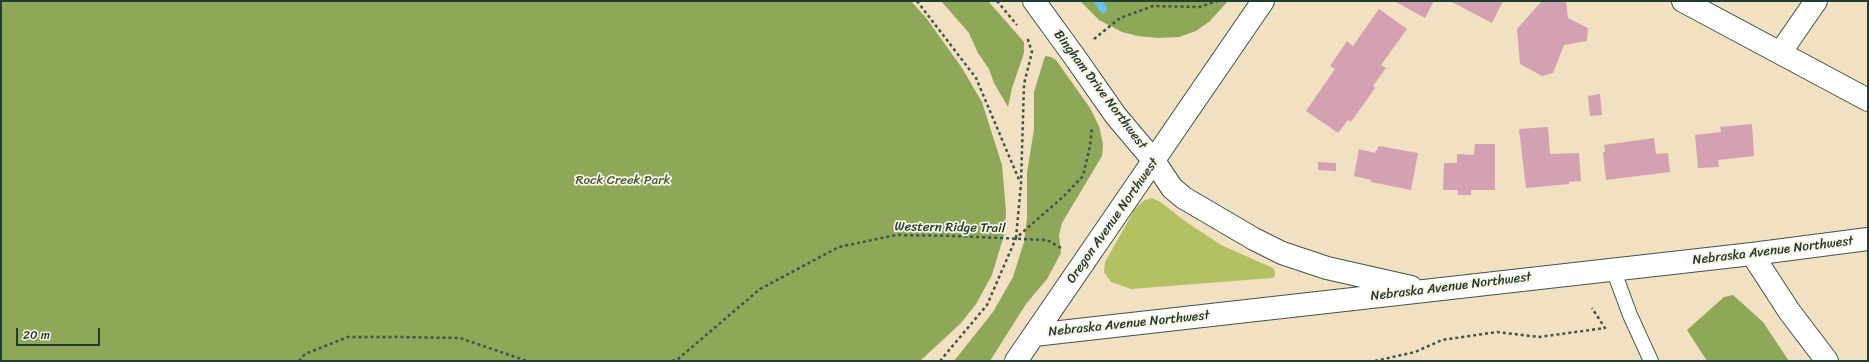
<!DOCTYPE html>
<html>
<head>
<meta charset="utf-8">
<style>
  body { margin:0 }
  #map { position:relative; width:1869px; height:362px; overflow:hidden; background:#f2e0c2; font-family:Sriracha,sans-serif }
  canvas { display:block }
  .frame { position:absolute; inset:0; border:2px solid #1f3d34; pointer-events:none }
  .scale { position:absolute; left:16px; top:328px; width:84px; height:18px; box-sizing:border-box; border:2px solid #1f3d34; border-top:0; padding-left:5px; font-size:12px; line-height:14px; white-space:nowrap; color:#1f3d34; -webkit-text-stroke:3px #fcf5e5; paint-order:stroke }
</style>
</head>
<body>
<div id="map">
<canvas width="1869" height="362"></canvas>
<div class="frame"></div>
<div class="scale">20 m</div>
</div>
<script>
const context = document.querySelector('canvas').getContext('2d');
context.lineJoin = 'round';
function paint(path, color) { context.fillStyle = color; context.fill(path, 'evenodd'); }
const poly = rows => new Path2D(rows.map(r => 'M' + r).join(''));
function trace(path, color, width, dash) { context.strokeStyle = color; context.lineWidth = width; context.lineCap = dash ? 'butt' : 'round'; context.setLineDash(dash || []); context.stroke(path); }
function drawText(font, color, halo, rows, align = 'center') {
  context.font = font + ' Sriracha,sans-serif'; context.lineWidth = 3.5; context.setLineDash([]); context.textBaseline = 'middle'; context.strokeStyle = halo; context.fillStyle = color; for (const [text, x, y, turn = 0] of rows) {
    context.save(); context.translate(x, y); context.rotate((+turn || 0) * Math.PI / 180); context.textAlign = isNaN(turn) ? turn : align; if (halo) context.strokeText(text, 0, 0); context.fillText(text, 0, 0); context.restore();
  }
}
paint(poly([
  [1151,198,1159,201,1185,221,1221,245,1273,268,1275,272,1275,276,1272,278,1131,289,1111,282,1104,272,1105,262,1135,209,1143,201]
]), '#b3c163');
paint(poly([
  [1,1,911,1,927,19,962,68,982,102,1002,165,1006,211,1005,232,992,275,976,304,961,323,920,361,1,361],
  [941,1,988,1,1024,42,1024,53,1012,88,1008,107,994,83,989,69,978,53,969,33],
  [1080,1,1228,1,1210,21,1196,31,1179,37,1158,38,1138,36,1122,32,1099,20],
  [1045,56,1051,57,1056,60,1090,108,1099,126,1103,144,1102,156,1062,223,1059,235,1061,253,1047,279,1026,304,990,361,954,361,993,312,1013,277,1024,242,1027,218,1027,173,1034,129,1034,92],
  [1733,295,1763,322,1789,361,1707,361,1687,330,1724,297]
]), '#8ea759');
trace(poly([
  [1098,1,1103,9]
]), '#6ac3e7', 8);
paint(poly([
  [1394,1,1434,1,1425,18],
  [1450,1,1503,1,1492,23],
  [1551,1,1566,1,1568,18,1588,28,1587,41,1564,45,1553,73,1542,76,1520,64,1517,29,1541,2],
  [1379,9,1407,29,1381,65,1386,68,1373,86,1375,88,1351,122,1348,120,1338,133,1306,111,1335,69,1330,66,1347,41,1353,46],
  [1600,94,1602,115,1590,116,1588,96],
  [1752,124,1754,156,1718,160,1719,167,1698,168,1695,135,1721,132,1720,127],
  [1548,127,1550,154,1579,153,1581,181,1569,182,1569,184,1526,188,1519,129],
  [1654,138,1656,154,1668,153,1670,172,1606,180,1603,152,1605,152,1604,145],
  [1475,144,1495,144,1495,190,1471,190,1471,195,1458,195,1458,190,1443,190,1444,163,1457,163,1457,154,1474,155],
  [1379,146,1418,153,1411,190,1371,182,1371,180,1354,176,1359,149,1375,153],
  [1318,162,1336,163,1336,171,1318,170]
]), '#d3a1b2');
const lane = poly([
  [1613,269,1630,315,1651,361]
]);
const street = poly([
  [1034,1,1074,56,1116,116,1154,161],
  [1683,1,1868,100],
  [1780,53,1816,1],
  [1752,254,1789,311,1827,361]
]);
const secondary = poly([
  [1154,161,1172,188,1184,198,1254,239,1282,253,1327,268,1411,287],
  [1034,335,1752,254,1868,239],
  [1016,361,1263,1]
]);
trace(lane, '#3f5549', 16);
trace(street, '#3f5549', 24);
trace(secondary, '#3f5549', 24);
trace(poly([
  [917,1,976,78,1020,182],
  [997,1,1017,25],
  [1094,39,1120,18,1153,6,1199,7,1217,1],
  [1016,238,1021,184,1024,84,1032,52,1027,37],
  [299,361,305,354,348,337,397,337,460,338,527,361],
  [672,361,678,359,760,289,839,247,896,235,954,236,1047,240,1063,249],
  [940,361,987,305,1016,238,1064,196,1083,176,1090,146,1092,127],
  [1375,361,1415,352,1442,340,1497,332,1539,337,1605,328,1592,308]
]), '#3f5549', 2.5, [3, 3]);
trace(lane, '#fff', 14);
trace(street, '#fff', 22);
trace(secondary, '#fff', 22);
drawText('13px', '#1f3d34', '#fcf5e5', [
  ["Bingham Drive Northwest",1100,90,53],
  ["Oregon Avenue Northwest",1113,221,-55],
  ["Western Ridge Trail",950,228,1],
  ["Nebraska Avenue Northwest",1773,251,-7],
  ["Nebraska Avenue Northwest",1451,287,-7],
  ["Nebraska Avenue Northwest",1129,324,-6]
]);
drawText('13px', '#445e40', '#fcf5e5', [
  ["Rock Creek Park",623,181]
]);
</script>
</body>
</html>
